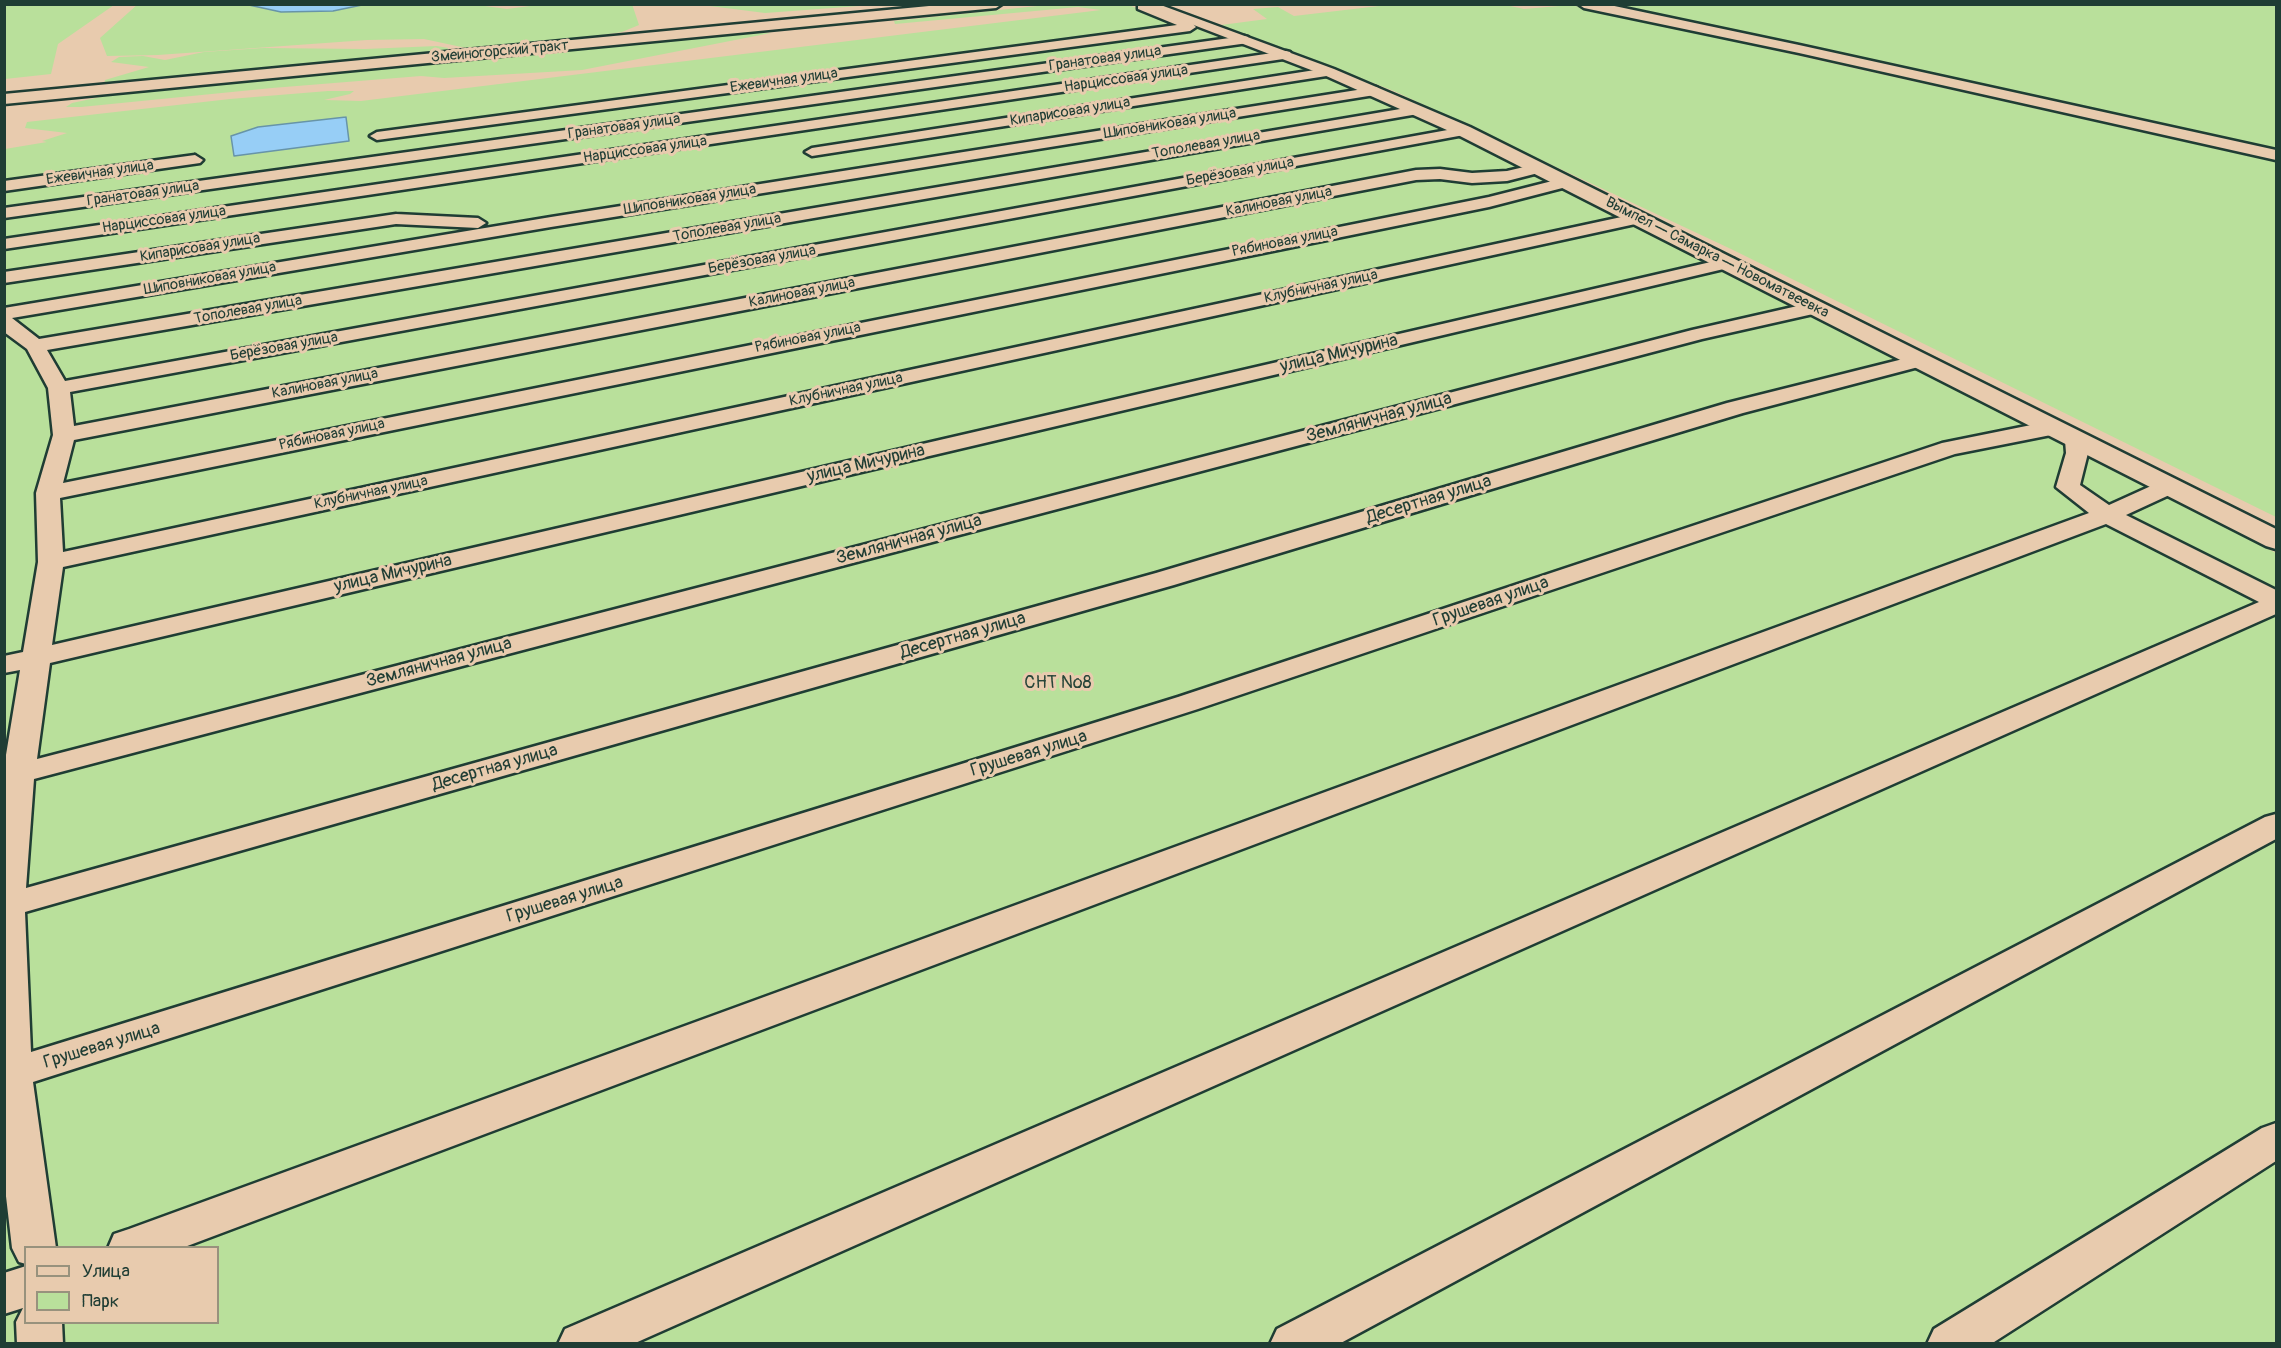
<!DOCTYPE html>
<html>
<head>
<meta charset="utf-8">
<style>
  body { margin:0 }
  #map { position:relative; width:2281px; height:1348px; overflow:hidden; background:#e8cbae; font-family:Pangolin,sans-serif }
  canvas { display:block }
  .frame { position:absolute; inset:0; border:6px solid #1f3d34; pointer-events:none }
  .legend { position:absolute; left:24px; top:1246px; width:195px; height:78px; box-sizing:border-box; background:#e8cbae; border:2px solid #98927d; margin:0; padding:8px 10px; list-style:none; font-size:18px; color:#1f3d34 }
  .legend li { display:flex; align-items:center; gap:12px; height:30px }
  .legend b { width:30px; border:2px solid #98927d }
</style>
</head>
<body>
<div id="map">
<canvas width="2281" height="1348"></canvas>
<div class="frame"></div>
<ul class="legend">
<li><b style="height:8px;background:#e8cbae"></b>Улица</li>
<li><b style="height:16px;background:#b9e09b"></b>Парк</li>
</ul>
</div>
<script>
const context = document.querySelector('canvas').getContext('2d');
context.lineJoin = 'round';
function paint(path, color) { context.fillStyle = color; context.fill(path, 'evenodd'); }
const poly = rows => new Path2D(rows.map(r => 'M' + r).join(''));
function trace(path, color, width, dash) { context.strokeStyle = color; context.lineWidth = width; context.lineCap = dash ? 'butt' : 'round'; context.setLineDash(dash || []); context.stroke(path); }
function drawText(font, color, halo, rows, align = 'center') {
  context.font = font + ' Pangolin,sans-serif'; context.lineWidth = 6; context.setLineDash([]); context.textBaseline = 'middle'; context.strokeStyle = halo; context.fillStyle = color; for (const [text, x, y, turn = 0] of rows) {
    context.save(); context.translate(x, y); context.rotate((+turn || 0) * Math.PI / 180); context.textAlign = isNaN(turn) ? turn : align; if (halo) context.strokeText(text, 0, 0); context.fillText(text, 0, 0); context.restore();
  }
}
paint(poly([
  [138,4,470,4,507,9,545,4,632,4,639,25,622,32,571,40,466,48,424,39,367,40,158,55,107,56,100,38],
  [1396,4,1501,4,1524,9,1571,5,2276,162,2276,517,1731,249,1394,91,1221,25,1267,19,1253,9,1278,7,1294,16],
  [4,5,5,4,114,5,58,44,51,74,5,79],
  [702,5,702,4,873,5,765,13],
  [1047,5,1128,5,1236,41,1437,124,1623,220,1805,308,2063,444,2276,553,2276,1343,5,1344,5,149,47,142,42,141,67,133,25,128,27,122,230,99,328,91,354,91,350,94,324,100,361,101,1101,10,1078,7,895,24,894,21],
  [26,1248,218,1248,218,1322,26,1322],
  [1606,5,2276,5,2276,150,1954,80],
  [744,32,771,33,582,70,444,78,421,76,272,88,81,107,66,107,72,103,105,96],
  [437,46,448,48,447,54,104,85,105,80,149,67,111,62,119,57,143,56,165,60,204,52,263,48,365,49]
]), '#b9e09b');
const water = poly([
  [249,5,249,4,362,5,333,11,281,12,249,5],
  [346,117,349,141,234,156,231,136,258,127,346,117]
]);
paint(water, '#97cef6');
trace(water, '#6794a8', 1.5);
const street = poly([
  [1138,4,1150,4,1193,24,1196,27,1190,31,377,140,370,136,377,132,1177,25,1138,9,1138,4],
  [1244,36,1248,37,1248,43,4,218,4,208,1244,36],
  [1286,51,1290,52,1292,55,1290,58,4,249,4,239,1286,51],
  [1328,68,1334,72,1333,75,812,156,805,152,812,148,1328,68],
  [1376,87,1383,91,1381,94,551,227,12,318,39,339,1418,106,1425,110,1418,114,47,350,65,381,1464,127,1471,131,1464,135,70,392,74,426,1416,170,1440,169,1472,173,1507,171,1541,163,1549,168,1546,171,1507,181,1472,183,1440,179,1416,180,74,440,63,483,1489,197,1568,177,1576,182,1574,185,1489,207,60,498,63,552,1640,213,1648,218,1640,223,63,567,52,645,1728,258,1734,259,1737,263,1734,267,1728,268,50,663,37,759,1692,330,1815,302,1822,304,1825,308,1822,312,1702,339,34,779,26,888,1156,573,1727,403,1919,355,1926,357,1929,361,1926,365,1743,413,1174,585,25,912,31,1052,1178,697,1942,443,2051,421,2059,423,2062,428,2059,433,2051,435,1955,454,1198,709,33,1082,56,1248,26,1248,26,1264,19,1262,12,1248,4,1179,4,767,20,670,4,673,4,656,23,652,38,562,36,493,53,435,48,388,27,349,4,332,4,308,551,217,1376,87],
  [195,155,203,160,200,163,4,191,4,181,195,155],
  [396,214,478,218,486,223,478,228,396,224,4,283,4,272,396,214],
  [2076,433,2084,435,2087,440,2088,453,2080,485,2109,505,2162,481,2170,479,2178,481,2182,486,2178,491,2126,515,2276,590,2276,614,633,1344,558,1344,565,1329,2259,602,2106,524,182,1248,108,1248,114,1234,129,1229,2089,513,2056,487,2066,453,2065,440,2068,435,2076,433],
  [2276,814,2276,839,1339,1344,1270,1344,1277,1329,2265,817,2276,814],
  [2276,1123,2276,1161,1991,1344,1927,1344,1934,1329,2262,1128,2276,1123],
  [26,1266,26,1322,62,1322,63,1344,17,1344,16,1322,23,1308,4,1314,4,1273,26,1266]
]);
const secondary = poly([
  [950,4,1002,4,996,8,4,104,4,94,950,4],
  [1139,4,1158,4,1334,69,1470,127,2276,529,2276,549,2266,546,1458,135,1324,75,1139,4],
  [1578,4,1605,4,1799,45,2276,150,2276,160,1799,53,1584,8,1578,4]
]);
trace(street, '#1f3d34', 5);
trace(secondary, '#1f3d34', 5);
paint(street, '#e8cbae');
paint(secondary, '#e8cbae');
drawText('15px', '#1f3d34', '#e8cbae', [
  ["Змеиногорский тракт",500,52,-5],
  ["Гранатовая улица",1105,59,-8],
  ["Нарциссовая улица",1126,79,-8],
  ["Ежевичная улица",784,81,-8],
  ["Кипарисовая улица",1070,112,-9],
  ["Шиповниковая улица",1170,124,-9],
  ["Гранатовая улица",624,127,-8],
  ["Тополевая улица",1206,145,-10],
  ["Нарциссовая улица",645,150,-8],
  ["Берёзовая улица",1240,172,-10],
  ["Ежевичная улица",100,173,-8],
  ["Гранатовая улица",143,194,-8],
  ["Шиповниковая улица",690,200,-9],
  ["Калиновая улица",1279,202,-11],
  ["Нарциссовая улица",164,220,-8],
  ["Тополевая улица",727,228,-10],
  ["Рябиновая улица",1285,242,-11],
  ["Кипарисовая улица",200,248,-9],
  ["Вымпел — Самарка — Новоматвеевка",1717,258,27],
  ["Берёзовая улица",762,260,-10],
  ["Шиповниковая улица",210,279,-10],
  ["Клубничная улица",1321,287,-12],
  ["Калиновая улица",802,293,-11],
  ["Тополевая улица",248,310,-10],
  ["Рябиновая улица",808,338,-11],
  ["Берёзовая улица",284,347,-10],
  ["Калиновая улица",325,384,-11],
  ["Клубничная улица",846,390,-12],
  ["Рябиновая улица",332,435,-12],
  ["Клубничная улица",371,493,-12]
]);
drawText('18px', '#1f3d34', '#e8cbae', [
  ["улица Мичурина",1339,354,-13],
  ["Земляничная улица",1379,418,-15],
  ["улица Мичурина",866,464,-13],
  ["Десертная улица",1429,500,-17],
  ["Земляничная улица",909,540,-15],
  ["улица Мичурина",393,574,-13],
  ["Грушевая улица",1491,602,-19],
  ["Десертная улица",963,636,-16],
  ["Земляничная улица",439,663,-15],
  ["Грушевая улица",1029,754,-17],
  ["Десертная улица",495,768,-16],
  ["Грушевая улица",565,900,-17],
  ["Грушевая улица",102,1046,-17]
]);
drawText('18px', '#274539', '#e8cbae', [
  ["СНТ №8",1058,683]
]);
</script>
</body>
</html>
